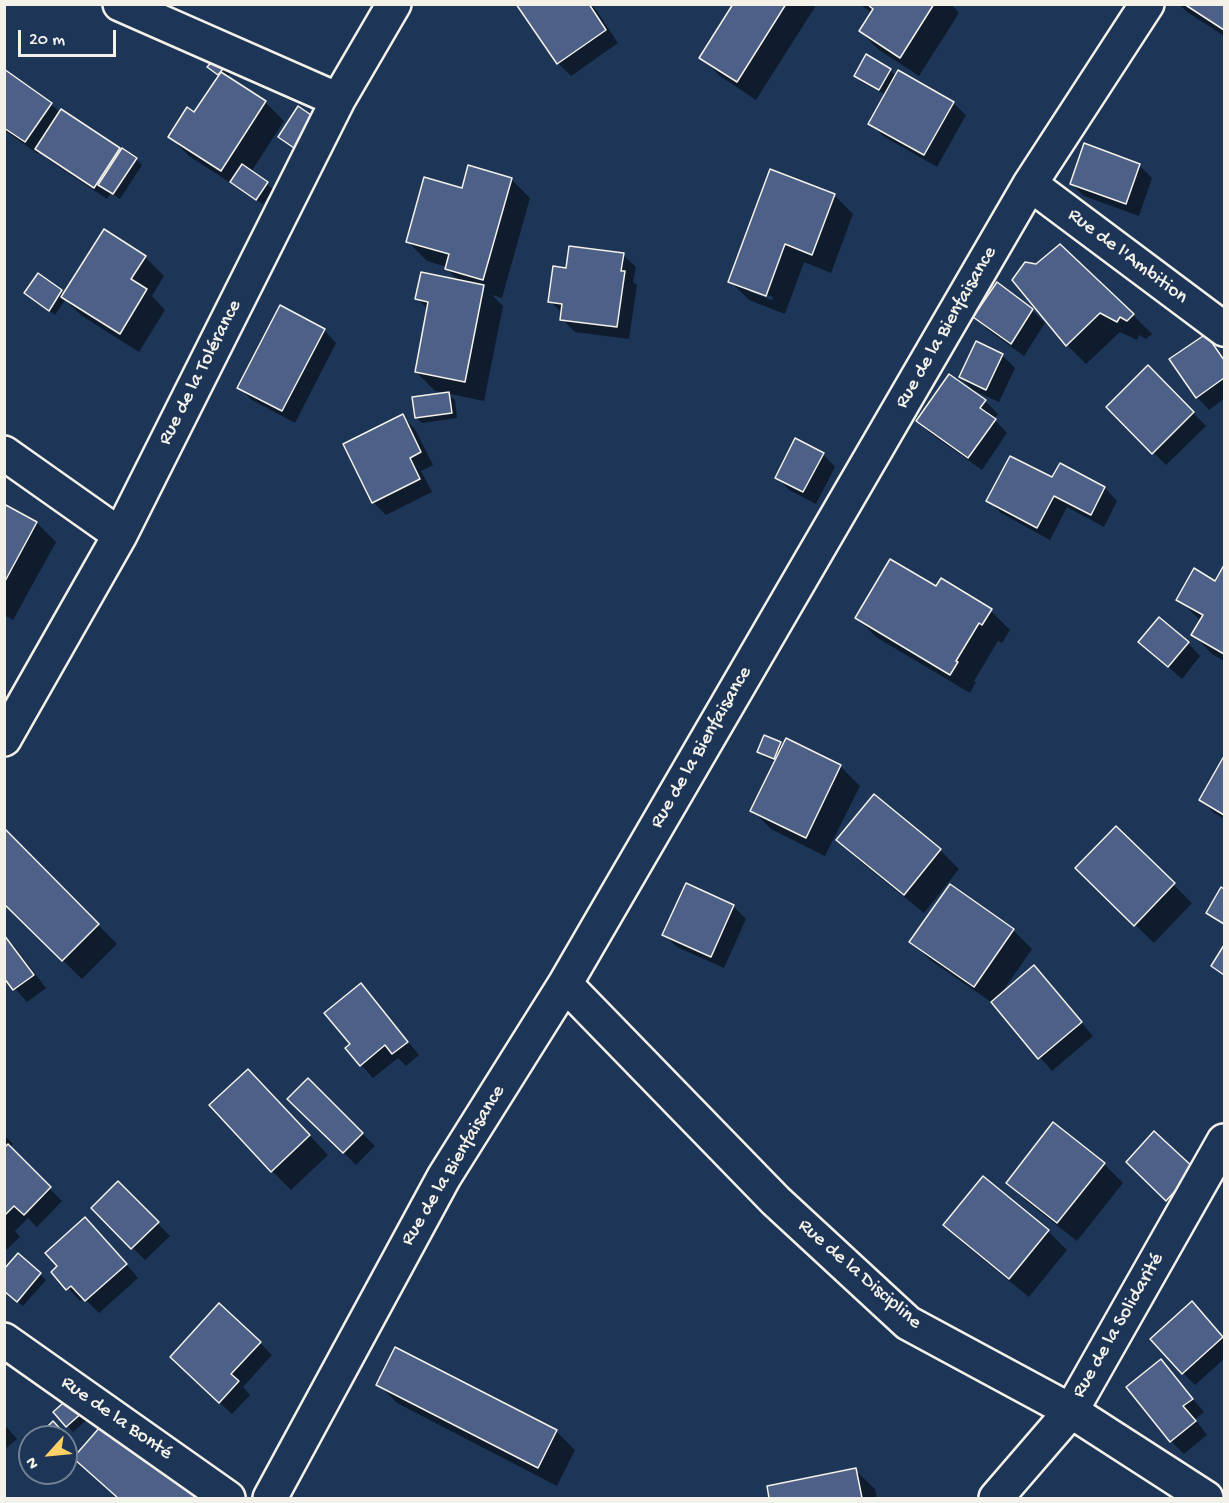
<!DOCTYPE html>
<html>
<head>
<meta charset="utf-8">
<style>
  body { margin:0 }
  #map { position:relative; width:1229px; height:1503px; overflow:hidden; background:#1d3557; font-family:"Gochi Hand",sans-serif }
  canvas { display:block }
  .frame { position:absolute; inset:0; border:6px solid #f4f1e8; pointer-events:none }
  .north { position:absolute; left:18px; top:1425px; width:60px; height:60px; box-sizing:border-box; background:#1d3557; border:2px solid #738091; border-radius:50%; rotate:243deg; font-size:16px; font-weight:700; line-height:24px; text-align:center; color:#f4f1e8 }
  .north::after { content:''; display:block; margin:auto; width:21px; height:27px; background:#ffd166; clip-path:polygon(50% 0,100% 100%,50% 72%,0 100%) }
  .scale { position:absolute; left:18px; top:30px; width:98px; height:27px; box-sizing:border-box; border:3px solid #f4f1e8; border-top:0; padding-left:8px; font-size:18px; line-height:21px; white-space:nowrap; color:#f4f1e8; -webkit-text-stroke:4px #1d3557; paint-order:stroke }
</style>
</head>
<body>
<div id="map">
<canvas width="1229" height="1503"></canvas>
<div class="frame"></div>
<div class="north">N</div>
<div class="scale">20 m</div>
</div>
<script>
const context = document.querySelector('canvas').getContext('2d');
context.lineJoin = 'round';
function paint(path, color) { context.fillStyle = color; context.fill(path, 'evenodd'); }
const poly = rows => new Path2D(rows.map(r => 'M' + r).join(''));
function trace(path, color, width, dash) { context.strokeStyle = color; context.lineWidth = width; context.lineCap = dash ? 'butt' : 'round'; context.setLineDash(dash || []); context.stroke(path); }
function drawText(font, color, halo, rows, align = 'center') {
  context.font = font + ' "Gochi Hand",sans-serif'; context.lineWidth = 4.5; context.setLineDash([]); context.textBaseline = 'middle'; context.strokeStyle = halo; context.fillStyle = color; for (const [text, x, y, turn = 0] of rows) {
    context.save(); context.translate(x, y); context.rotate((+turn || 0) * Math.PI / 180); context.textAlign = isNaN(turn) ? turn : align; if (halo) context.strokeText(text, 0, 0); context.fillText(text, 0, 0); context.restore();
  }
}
paint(poly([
  [518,4,592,4,618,43,571,76,558,63],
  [734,4,812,4,815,7,756,100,720,76,701,57],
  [859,4,951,4,959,13,919,76,879,50,860,31,872,13],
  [1179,4,1224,4,1224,36,1187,12],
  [217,58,232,71,226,78,265,102,284,121,251,172,273,189,263,204,189,156,170,137,194,114,220,76,215,72],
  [890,70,896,76,953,103,966,115,937,167,883,136,870,123,886,95,862,82,856,76],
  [4,71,51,104,60,113,136,159,142,165,120,199,111,193,107,199,50,161,40,152,38,154,4,130],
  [1139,165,1152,178,1139,216,1084,196,1071,183],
  [511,179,530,198,502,298,492,295,503,306,484,401,435,391,416,372,428,310,417,298,460,282,447,269,447,267,427,261,408,242,463,190],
  [834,195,853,214,831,273,804,262,785,314,749,300,730,281],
  [750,289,773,297,772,300,750,292],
  [623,255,636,267,633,282,637,285,629,339,575,332,562,319,563,314,550,301],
  [145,257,164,276,152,296,165,310,139,352,82,316,65,300,55,315,26,293,61,291,64,295],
  [1014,280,1133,315,1152,334,1146,339,1139,335,1137,340,1120,332,1086,364,1067,345],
  [1032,310,1045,323,1024,356,988,330,975,317],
  [324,330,336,343,295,423,252,400,239,387],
  [1206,335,1224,357,1224,399,1209,410,1197,397],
  [1002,355,1015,368,999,402,973,390,960,377],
  [1148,367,1206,426,1166,465,1108,407],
  [950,376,985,401,998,414,994,419,1007,433,982,470,930,433,918,421],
  [448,394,455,400,457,418,422,423,416,417],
  [402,416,415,429,433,465,421,471,432,492,386,515,373,502],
  [823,454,835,467,816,504,789,490,777,477],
  [1060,465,1105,488,1117,501,1104,527,1067,507,1050,540,1001,513,988,500,1053,479],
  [4,505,37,523,56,542,13,620,4,615],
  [1224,568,1224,661,1212,654,1193,635,1201,621,1178,599,1216,583],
  [941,580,991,611,1010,630,1002,643,998,641,974,681,976,682,970,693,876,637,857,618,936,588],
  [1140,642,1188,643,1200,656,1182,679],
  [786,740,841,767,860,786,825,856,771,829,752,810,776,762,764,757,758,751,780,744,783,747],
  [1224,759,1224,819,1214,813,1201,800],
  [874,796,940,850,959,869,924,913,857,859,838,840],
  [1116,828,1192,903,1154,943,1077,868],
  [5,831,117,944,82,979,4,902],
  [1221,889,1224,891,1224,925,1208,913],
  [733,906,746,919,724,968,677,947,664,934],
  [1013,930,1032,949,1000,995,1046,980,1093,1036,1052,1071,994,1004,930,960,911,941],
  [4,937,14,946,46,988,27,1002,4,976],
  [361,985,419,1055,406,1066,398,1058,373,1078,361,1065,352,1044],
  [308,1080,375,1146,356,1165,290,1099],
  [267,1090,328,1155,291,1190,272,1171],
  [4,1135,13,1144,9,1148,62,1201,37,1227,28,1218,15,1231,20,1237,5,1251],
  [1104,1164,1123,1183,1077,1241,1027,1202,1008,1183],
  [1194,1170,1180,1212,1140,1175],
  [118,1183,170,1236,145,1260,93,1208],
  [945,1225,1048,1231,1067,1250,1029,1297,964,1244],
  [98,1231,138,1278,99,1313,84,1298,80,1301,53,1272],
  [18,1255,46,1280,23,1306,4,1290],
  [1204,1316,1224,1339,1224,1359,1195,1385,1183,1373],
  [260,1343,272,1355,243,1387,250,1395,232,1414,184,1370],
  [1161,1361,1204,1412,1195,1419,1207,1435,1184,1454,1171,1441,1128,1387],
  [378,1384,556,1431,575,1450,557,1486,397,1403],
  [71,1398,89,1418,73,1432,55,1412],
  [108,1421,194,1498,118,1498,94,1477,75,1458],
  [4,1424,17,1439,4,1450],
  [855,1470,875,1489,877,1498,771,1498,768,1487]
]), '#0007');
const building = poly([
  [516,4,589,4,606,30,557,64,516,4],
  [733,4,786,4,737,82,699,58,733,4],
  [867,4,934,4,900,58,859,31,873,9,867,4],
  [1184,4,1224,4,1224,30,1184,4],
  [866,54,891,69,879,90,854,76,866,54],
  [217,56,227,64,218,75,207,67,217,56],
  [4,69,52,103,25,142,4,128,4,69],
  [898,70,954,102,924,155,868,124,898,70],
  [221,72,266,101,221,171,168,137,187,107,194,112,221,72],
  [298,106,314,117,294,148,278,137,298,106],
  [61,109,120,148,94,188,35,149,61,109],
  [1084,143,1140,164,1126,204,1070,184,1084,143],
  [122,148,137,158,113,194,98,185,122,148],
  [242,164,268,182,256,200,230,182,242,164],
  [468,165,512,178,483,280,445,269,449,254,406,242,424,177,462,188,468,165],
  [770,169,835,194,812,255,785,244,766,296,728,282,770,169],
  [104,229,146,256,131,279,147,289,120,334,61,297,104,229],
  [1060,244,1134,314,1127,321,1120,317,1117,322,1100,313,1066,346,1012,280,1025,262,1036,264,1060,244],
  [569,246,624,253,621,271,625,271,617,327,560,320,562,304,548,302,553,266,566,268,569,246],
  [421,272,484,285,465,382,415,372,428,302,415,299,421,272],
  [38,273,62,290,49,311,24,293,38,273],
  [997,282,1033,309,1011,344,973,317,997,282],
  [280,305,325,329,282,411,237,388,280,305],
  [1206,334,1224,360,1224,378,1196,398,1169,359,1206,334],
  [976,341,1003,354,986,390,959,377,976,341],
  [1148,365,1194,412,1152,454,1106,407,1148,365],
  [949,374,986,400,980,408,996,419,968,458,916,421,949,374],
  [449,392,452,413,415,418,412,397,449,392],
  [403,414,421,452,410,458,420,479,372,503,343,444,403,414],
  [795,438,824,453,803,492,775,478,795,438],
  [1010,456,1052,477,1060,463,1105,487,1091,515,1054,496,1037,528,986,501,1010,456],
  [4,504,37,522,4,583,4,504],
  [890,559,936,586,941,578,992,609,982,625,979,623,956,661,958,662,950,675,855,618,890,559],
  [1224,565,1224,654,1191,635,1203,615,1176,600,1194,568,1215,581,1224,565],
  [1159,617,1189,642,1168,667,1138,642,1159,617],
  [764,735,781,742,774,759,757,752,764,735],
  [786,738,841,765,806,838,750,811,786,738],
  [1224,756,1224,815,1199,800,1224,756],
  [874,794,941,849,904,895,836,840,874,794],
  [1116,826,1175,883,1134,926,1075,868,1116,826],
  [5,829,99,924,62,961,4,904,5,829],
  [686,883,734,905,711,957,662,935,686,883],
  [950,884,1014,929,974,987,909,942,950,884],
  [1221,887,1224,889,1224,924,1206,913,1221,887],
  [4,935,34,975,13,990,4,978,4,935],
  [1224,945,1224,975,1211,966,1224,945],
  [1034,965,1082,1022,1038,1059,991,1002,1034,965],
  [361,983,408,1042,392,1054,385,1045,360,1066,345,1048,350,1044,324,1013,361,983],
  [248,1069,310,1135,271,1172,209,1105,248,1069],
  [308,1078,363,1133,343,1153,287,1099,308,1078],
  [1053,1122,1105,1163,1057,1223,1006,1183,1053,1122],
  [1154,1131,1195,1169,1166,1201,1126,1162,1154,1131],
  [8,1144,51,1187,24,1215,14,1206,4,1216,4,1148,8,1144],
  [983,1176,1049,1230,1009,1279,943,1225,983,1176],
  [118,1181,159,1222,131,1249,91,1208,118,1181],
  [85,1217,127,1264,85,1301,71,1286,66,1290,51,1272,57,1266,45,1253,85,1217],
  [18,1253,41,1273,17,1302,4,1291,4,1269,18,1253],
  [1192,1301,1223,1337,1182,1374,1150,1339,1192,1301],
  [219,1303,261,1342,231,1374,239,1381,219,1403,170,1357,219,1303],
  [395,1347,557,1430,538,1468,376,1385,395,1347],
  [1161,1359,1193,1399,1183,1406,1196,1421,1170,1442,1126,1387,1161,1359],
  [71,1396,84,1411,66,1427,53,1412,71,1396],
  [107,1419,196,1498,118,1498,73,1458,107,1419],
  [53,1421,65,1434,62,1437,49,1437,43,1431,53,1421],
  [856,1468,862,1498,769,1498,767,1486,856,1468]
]);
paint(building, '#4d6087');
trace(building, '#f4f1e8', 1.5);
const minor = poly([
  [120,4,338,100],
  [1030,184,1224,329],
  [4,453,120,535],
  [4,739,120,535,338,100,394,4],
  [565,984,776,1201,908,1323,1071,1411,1206,1498],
  [4,1340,228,1498],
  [270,1498,444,1177,565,984,1030,184,1147,4],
  [996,1498,1071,1411,1224,1141]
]);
trace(minor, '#f4f1e8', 38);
trace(minor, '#1d3557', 33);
drawText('20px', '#f4f1e8', '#1d3557', [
  ["Rue de l'Ambition",1127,257,37],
  ["Rue de la Bienfaisance",947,328,-60],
  ["Rue de la Tolérance",201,373,-63],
  ["Rue de la Bienfaisance",702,748,-60],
  ["Rue de la Bienfaisance",454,1166,-59],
  ["Rue de la Discipline",859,1275,41],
  ["Rue de la Solidarité",1119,1326,-60],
  ["Rue de la Bonté",116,1419,35]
]);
</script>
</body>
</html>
